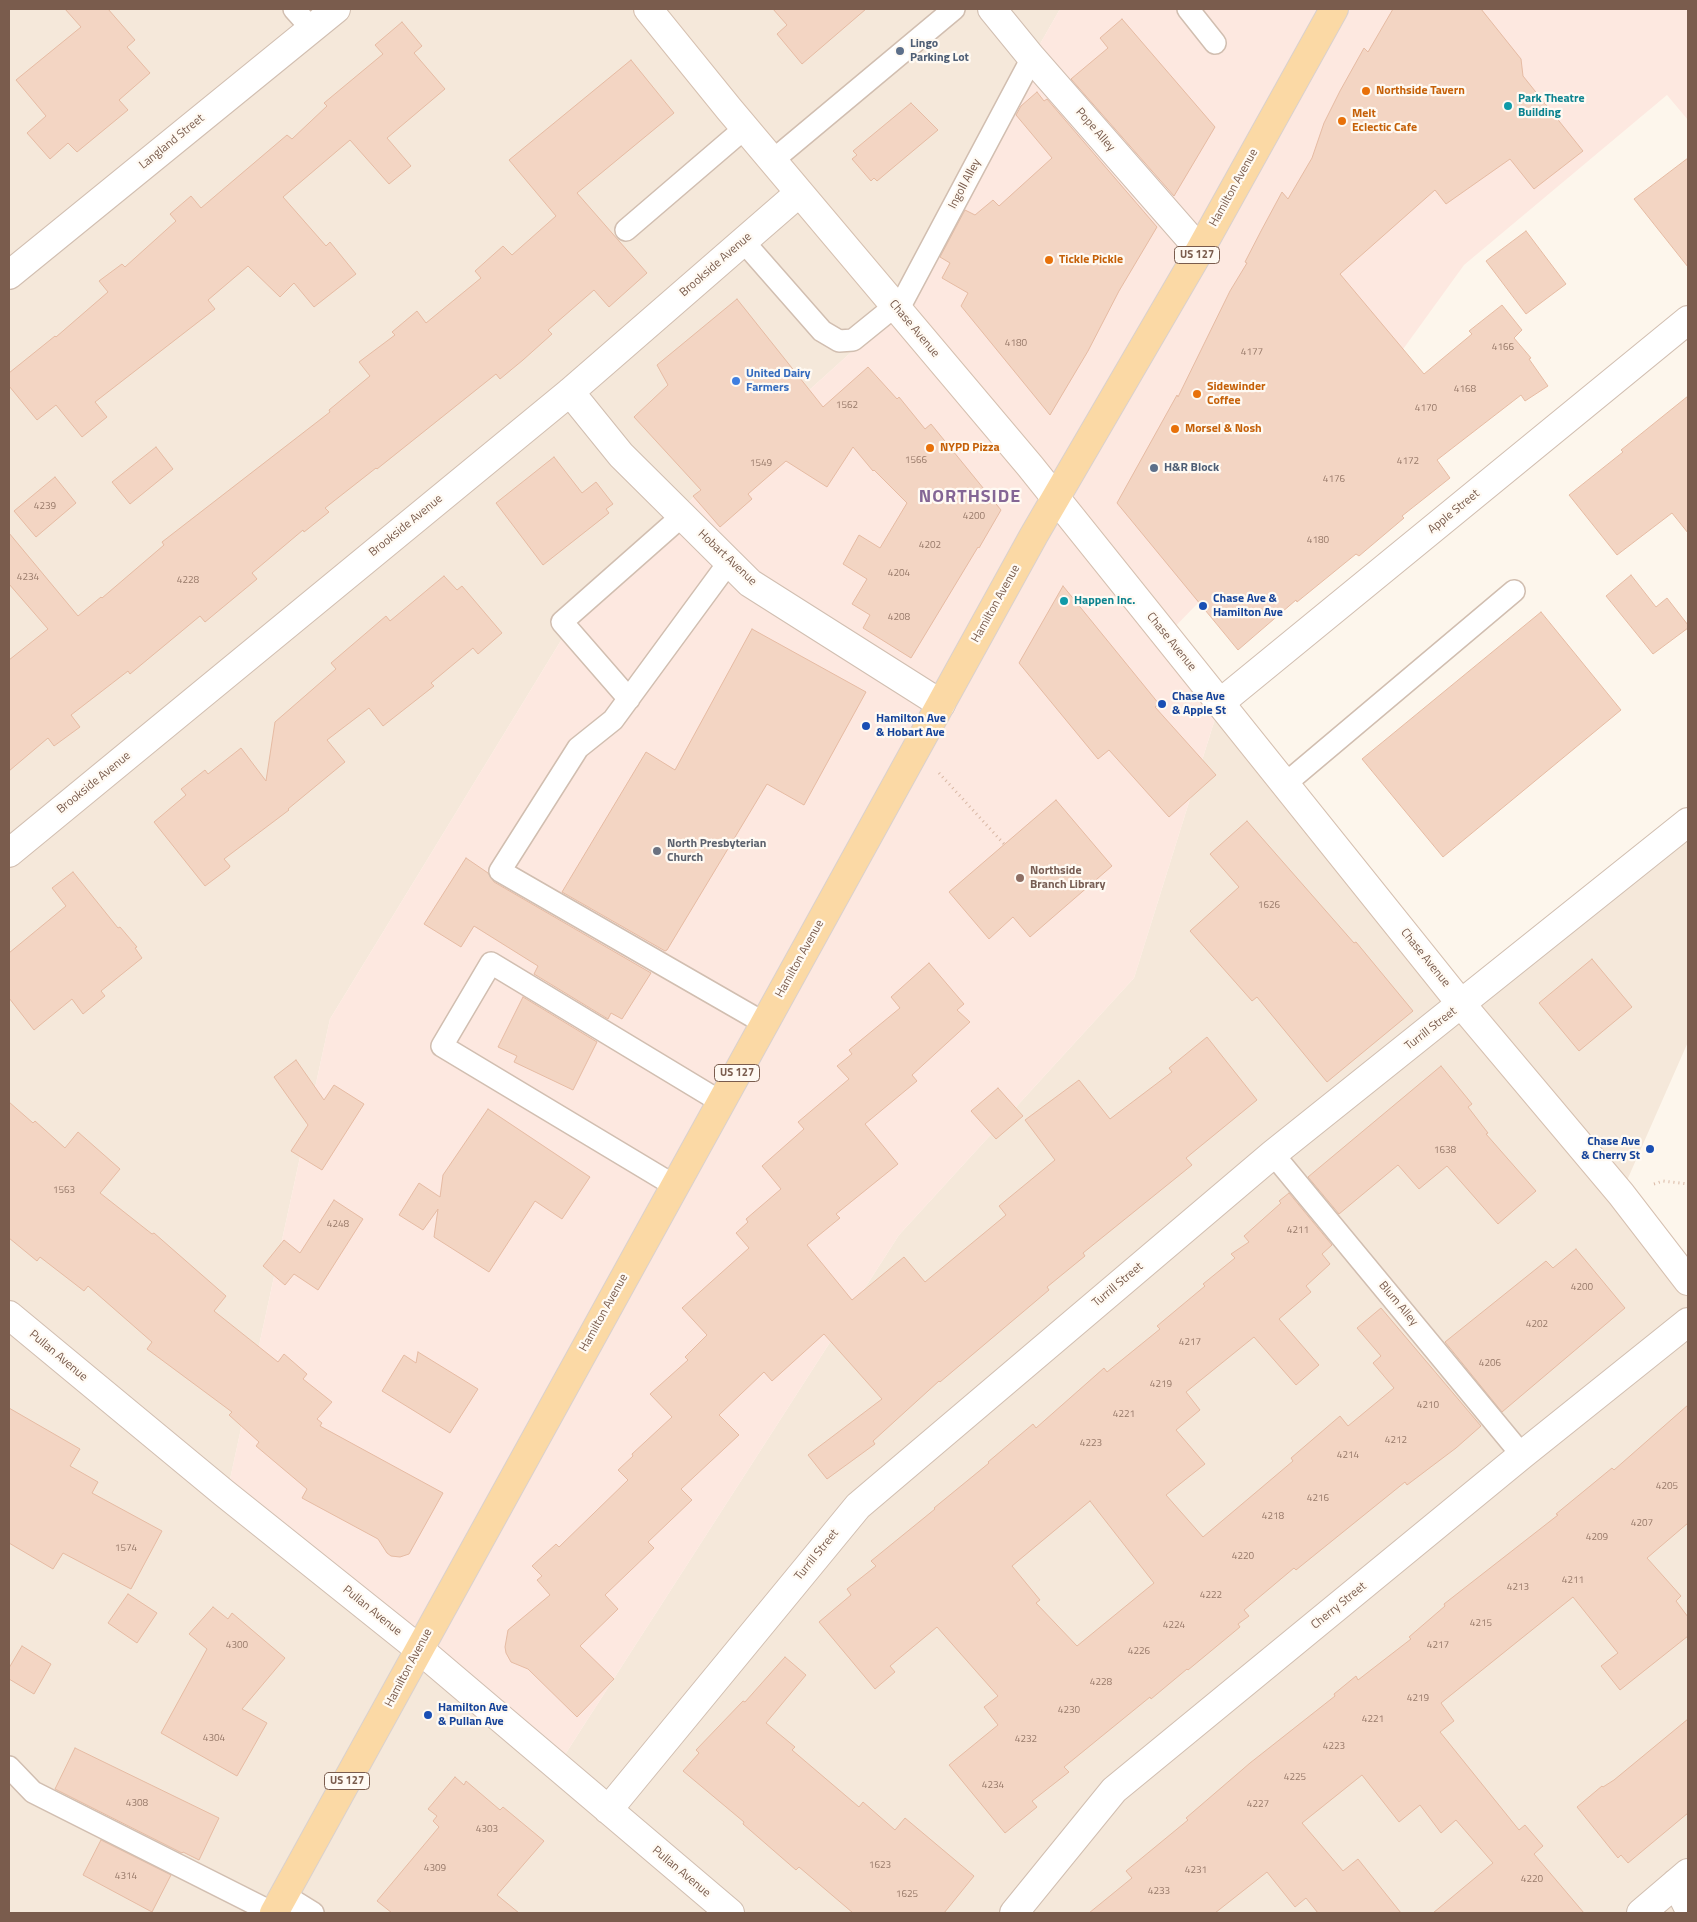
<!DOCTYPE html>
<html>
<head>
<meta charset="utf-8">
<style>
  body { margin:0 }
  #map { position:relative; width:1697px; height:1922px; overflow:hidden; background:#fdf6ec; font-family:"Titillium Web",sans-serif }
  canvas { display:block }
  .frame { position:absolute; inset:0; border:10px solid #7a5c4d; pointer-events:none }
</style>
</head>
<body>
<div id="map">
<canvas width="1697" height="1922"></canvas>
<div class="frame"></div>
</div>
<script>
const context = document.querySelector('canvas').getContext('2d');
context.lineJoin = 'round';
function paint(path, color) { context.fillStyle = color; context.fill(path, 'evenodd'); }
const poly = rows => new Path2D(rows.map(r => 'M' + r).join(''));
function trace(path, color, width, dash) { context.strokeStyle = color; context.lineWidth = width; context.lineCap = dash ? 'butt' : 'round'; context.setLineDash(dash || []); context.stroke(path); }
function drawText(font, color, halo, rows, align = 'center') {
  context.font = font + ' "Titillium Web",sans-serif'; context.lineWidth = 4.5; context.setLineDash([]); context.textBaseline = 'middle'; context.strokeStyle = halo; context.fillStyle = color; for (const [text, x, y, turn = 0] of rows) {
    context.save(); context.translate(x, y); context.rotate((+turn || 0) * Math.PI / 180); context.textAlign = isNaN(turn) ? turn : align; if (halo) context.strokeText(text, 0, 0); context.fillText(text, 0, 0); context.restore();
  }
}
paint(poly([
  [9,9,1060,9,1032,58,898,310,715,475,571,624,330,1019,227,1493,557,1767,899,1235,1134,978,1220,703,1462,1005,1688,822,1688,1042,1621,1194,1688,1281,1688,1913,9,1913]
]), '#f5e8da');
paint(poly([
  [1060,9,1688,9,1688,120,1667,95,1464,265,1257,551,1198,603,1166,636,1220,703,1134,978,899,1235,557,1767,227,1493,330,1019,571,624,715,475,898,310,1032,58]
]), '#fde8e0');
const building = poly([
  [65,9,108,9,135,40,127,47,150,73,119,100,128,110,77,152,68,143,50,159,27,133,46,116,16,80,81,27,65,9],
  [773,9,866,9,802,64,777,34,787,25,773,9],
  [1393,9,1481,9,1521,59,1523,76,1583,151,1534,189,1510,159,1446,204,1435,190,1340,274,1424,374,1472,334,1469,331,1502,305,1522,330,1514,338,1531,358,1529,359,1548,386,1525,401,1521,395,1437,460,1450,478,1402,516,1404,518,1359,556,1356,554,1297,602,1296,600,1238,650,1117,503,1177,395,1178,397,1230,291,1247,263,1245,262,1261,231,1282,192,1288,199,1312,158,1324,123,1340,91,1364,48,1368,52,1393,9],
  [1122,19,1215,127,1174,196,1071,79,1108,48,1100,38,1122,19],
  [402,22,422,46,414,53,445,89,387,138,411,166,389,184,350,140,283,197,326,246,330,242,356,274,314,307,294,283,280,297,248,266,208,300,215,309,95,402,107,417,82,437,56,405,37,420,9,386,9,373,55,336,56,337,108,292,99,281,122,264,125,267,176,221,170,214,191,196,201,208,287,135,292,139,327,106,324,103,383,54,375,45,402,22],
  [631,60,674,113,577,193,647,273,609,307,594,290,548,330,552,334,523,360,500,379,496,374,377,469,376,468,325,508,329,512,304,532,303,530,252,573,257,579,205,622,200,616,130,674,128,671,71,715,80,727,54,746,48,738,9,771,9,660,48,629,9,584,9,533,78,616,101,597,102,598,164,545,162,542,330,412,329,410,370,376,359,362,395,335,392,332,417,311,426,323,481,278,475,271,503,246,512,255,556,216,509,160,631,60],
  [1037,92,1044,101,1047,99,1157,227,1119,291,1088,351,1050,415,961,306,968,293,942,278,950,263,940,257,965,210,975,215,993,200,999,206,1052,158,1016,115,1021,106,1037,92],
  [911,103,938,130,877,181,874,178,871,181,852,159,857,155,853,151,911,103],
  [1688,158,1688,267,1634,199,1688,158],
  [1526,231,1566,284,1526,314,1486,261,1526,231],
  [737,299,823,407,868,367,897,399,899,397,925,429,931,424,1001,510,979,548,978,547,911,658,863,628,870,615,852,604,867,579,843,564,859,535,880,548,907,503,874,470,873,471,853,447,827,487,786,461,748,494,752,499,720,527,693,496,701,490,634,417,668,385,657,365,737,299],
  [1688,396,1688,533,1672,513,1617,555,1569,495,1623,452,1621,450,1688,396],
  [156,447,173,469,130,504,112,482,156,447],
  [554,457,582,493,596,482,613,504,606,509,609,513,543,565,496,503,554,457],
  [55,477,76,503,36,537,14,511,55,477],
  [1631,575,1656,607,1667,598,1688,625,1688,628,1653,654,1606,596,1631,575],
  [444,576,457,590,462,586,502,633,478,654,473,648,431,683,434,686,383,726,369,708,327,740,345,762,288,809,289,810,224,859,230,866,229,868,205,886,154,822,186,795,181,789,205,770,208,774,241,748,266,781,275,722,336,669,331,663,386,616,390,621,444,576],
  [1063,586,1159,704,1155,707,1216,775,1169,817,1109,750,1098,759,1019,663,1063,586],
  [1541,612,1621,710,1443,857,1362,759,1541,612],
  [752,629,866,692,804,805,767,784,667,950,665,951,562,892,646,752,675,770,752,629],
  [1056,800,1112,866,1030,937,1013,917,989,939,949,892,1056,800],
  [1247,821,1354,943,1356,942,1413,1011,1327,1082,1257,997,1252,1001,1190,931,1239,887,1210,854,1247,821],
  [466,858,488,873,494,882,651,973,622,1019,611,1013,608,1019,534,974,538,966,474,926,461,947,424,924,466,858],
  [73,872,118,928,120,927,137,947,135,948,142,958,101,991,105,996,83,1014,72,999,34,1030,9,998,9,953,66,906,52,888,73,872],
  [1592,959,1632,1007,1579,1051,1539,1003,1592,959],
  [929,963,964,1004,957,1010,970,1022,912,1075,917,1081,865,1124,898,1164,836,1214,840,1218,807,1245,852,1300,904,1257,925,1282,1006,1215,999,1206,1055,1160,1025,1120,1079,1080,1110,1119,1172,1072,1169,1068,1207,1037,1257,1100,1186,1158,1192,1165,1083,1253,1085,1256,1047,1287,1049,1290,940,1382,939,1381,873,1441,875,1444,827,1479,808,1455,882,1399,824,1334,772,1381,764,1372,719,1415,739,1435,681,1489,692,1500,648,1542,654,1548,605,1595,618,1609,580,1646,614,1679,577,1717,528,1669,511,1662,506,1653,505,1647,508,1630,550,1595,537,1580,542,1576,532,1566,556,1544,559,1547,628,1480,618,1470,633,1456,632,1454,672,1417,650,1394,688,1360,685,1357,707,1335,682,1308,749,1248,736,1233,748,1222,746,1219,781,1189,762,1166,804,1129,798,1122,849,1079,837,1066,852,1054,849,1050,900,1008,891,997,929,963],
  [523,997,597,1042,573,1090,514,1062,517,1056,498,1047,523,997],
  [296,1060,324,1100,334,1085,364,1104,322,1170,291,1151,308,1125,274,1077,296,1060],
  [1441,1066,1472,1104,1468,1107,1488,1133,1486,1134,1536,1191,1498,1224,1447,1166,1419,1189,1398,1165,1339,1214,1308,1177,1441,1066],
  [998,1088,1023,1116,996,1139,971,1111,998,1088],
  [9,1102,33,1123,35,1121,65,1148,78,1132,120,1169,100,1193,152,1234,154,1233,226,1296,214,1311,278,1362,284,1354,307,1374,303,1379,332,1402,317,1419,322,1423,320,1426,443,1493,409,1554,400,1557,391,1556,387,1553,378,1539,302,1498,307,1489,256,1446,259,1442,229,1415,232,1412,147,1349,152,1342,88,1286,84,1291,40,1257,37,1261,9,1238,9,1102],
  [488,1109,590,1177,562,1219,535,1201,489,1272,434,1237,438,1209,423,1230,399,1215,419,1183,440,1197,443,1175,488,1109],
  [1289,1193,1332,1245,1322,1254,1330,1264,1306,1286,1311,1292,1279,1319,1319,1365,1296,1385,1254,1337,1186,1392,1200,1410,1176,1430,1205,1464,1166,1495,1203,1537,1293,1461,1291,1458,1340,1416,1348,1426,1394,1388,1373,1363,1381,1356,1357,1328,1381,1308,1481,1426,1456,1448,1407,1485,1405,1482,1296,1570,1294,1568,1244,1610,1249,1616,1238,1624,1240,1627,1188,1670,1187,1669,1151,1699,1150,1697,1064,1767,1069,1772,1032,1801,1037,1807,1005,1833,949,1765,998,1725,984,1707,998,1696,937,1627,890,1666,895,1672,875,1689,819,1622,851,1595,847,1589,876,1566,871,1561,935,1509,934,1508,989,1463,988,1462,1033,1424,1036,1428,1104,1368,1107,1372,1160,1329,1157,1326,1205,1286,1203,1284,1235,1258,1231,1254,1249,1242,1244,1236,1281,1203,1279,1201,1289,1193],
  [1090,1501,1154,1583,1077,1646,1036,1603,1040,1600,1012,1566,1090,1501],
  [334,1200,363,1219,318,1290,294,1274,285,1285,263,1266,284,1240,300,1253,334,1200],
  [1576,1249,1625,1308,1502,1412,1445,1342,1546,1261,1553,1268,1576,1249],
  [418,1352,478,1389,450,1433,382,1391,404,1355,416,1363,418,1352],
  [1688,1405,1688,1523,1647,1558,1681,1596,1676,1601,1688,1617,1688,1636,1620,1690,1601,1666,1618,1653,1573,1597,1441,1703,1454,1721,1440,1732,1519,1830,1525,1825,1543,1846,1534,1854,1584,1913,1433,1913,1493,1863,1456,1820,1441,1833,1420,1805,1399,1822,1362,1775,1302,1823,1343,1871,1358,1859,1401,1913,1318,1913,1306,1898,1295,1907,1267,1872,1215,1913,1089,1913,1132,1878,1126,1871,1188,1820,1186,1818,1250,1763,1335,1696,1334,1694,1356,1676,1358,1680,1411,1639,1409,1637,1445,1606,1444,1604,1558,1515,1556,1514,1612,1468,1614,1470,1688,1405],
  [9,1408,80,1449,70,1466,98,1482,92,1493,162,1531,131,1589,63,1553,53,1569,9,1543,9,1408],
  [128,1594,157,1613,137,1643,108,1623,128,1594],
  [213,1607,228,1619,232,1613,285,1658,242,1709,267,1723,237,1776,161,1733,207,1649,189,1634,213,1607],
  [22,1646,51,1664,34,1694,9,1679,9,1668,22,1646],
  [785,1657,806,1675,766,1723,795,1747,792,1750,859,1807,863,1802,895,1830,905,1818,974,1876,944,1913,853,1913,799,1867,796,1870,743,1824,744,1822,683,1771,699,1753,696,1750,743,1701,745,1702,785,1657],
  [1688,1719,1688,1813,1628,1863,1621,1855,1618,1858,1577,1807,1602,1786,1603,1787,1614,1780,1688,1719],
  [75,1748,219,1818,199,1860,183,1852,182,1853,55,1789,75,1748],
  [455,1777,464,1785,466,1781,500,1810,503,1807,544,1841,497,1895,519,1913,392,1913,377,1901,439,1827,433,1821,437,1816,428,1809,455,1777],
  [101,1840,171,1875,152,1912,83,1875,101,1840]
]);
paint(building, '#f3d5c3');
trace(building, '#e6bba3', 1);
const lane = poly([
  [294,9,312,29],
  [1188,9,1215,43],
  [772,161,954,9],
  [626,230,745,128],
  [743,241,822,331,839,341,853,340,895,306],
  [898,310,1032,58],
  [729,562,613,720,578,748,500,871,764,1023],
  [629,699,562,622,682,516],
  [1285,784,1514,591],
  [1273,1154,1522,1455],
  [675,1186,442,1046,491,963,721,1102],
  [9,1767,33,1792,273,1913],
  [284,1895,313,1913]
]);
const street = poly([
  [992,9,1032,58,1200,250],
  [9,275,336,9],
  [570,392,621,455,750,583,941,704],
  [1220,703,1688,320],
  [9,853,570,392,799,193],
  [9,1315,224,1493,419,1649,730,1913],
  [608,1810,858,1506,1273,1154,1688,822],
  [1676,1883,1688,1907],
  [1014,1913,1114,1790,1522,1455,1688,1322],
  [1641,1913,1688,1873]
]);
const secondary = poly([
  [648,9,729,109,1030,466,1462,1005,1621,1194,1688,1281]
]);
const primary = poly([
  [274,1913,1034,535,1200,250,1334,9]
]);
trace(lane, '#d1beb0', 24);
trace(street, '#d1beb0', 30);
trace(secondary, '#d6c0b0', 30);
trace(primary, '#dad1cd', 30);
trace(poly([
  [939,773,1004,844],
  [1654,1184,1663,1181,1688,1184]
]), '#d9b8a5', 3, [1, 4]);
trace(lane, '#fff', 21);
trace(street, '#fff', 28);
trace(secondary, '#fff', 28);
trace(primary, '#fbd9a5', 28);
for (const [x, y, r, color] of [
  [900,51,5,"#5c6f8a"],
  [1366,91,5,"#e8710a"],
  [1508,106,5,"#0f9aa8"],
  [1342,121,5,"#e8710a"],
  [1049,260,5,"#e8710a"],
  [736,381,5,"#3f7fe0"],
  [1197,394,5,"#e8710a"],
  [1175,429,5,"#e8710a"],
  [930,448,5,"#e8710a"],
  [1154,468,5,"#5c6f8a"],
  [1064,601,5,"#0f9aa8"],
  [1203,606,5,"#1a4fb4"],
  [1162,704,5,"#1a4fb4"],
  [866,726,5,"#1a4fb4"],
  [657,851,5,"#6b7280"],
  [1020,878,5,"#8d6e63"],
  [1650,1149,5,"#1a4fb4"],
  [428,1715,5,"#1a4fb4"]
]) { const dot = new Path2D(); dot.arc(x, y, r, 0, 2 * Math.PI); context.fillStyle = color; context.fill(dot); trace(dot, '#fffaf3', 2); }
drawText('10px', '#987a6a', null, [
  ["4180",1016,344],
  ["4166",1503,348],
  ["4177",1252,353],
  ["4168",1465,390],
  ["1562",847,406],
  ["4170",1426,409],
  ["1566",916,461],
  ["4172",1408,462],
  ["1549",761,464],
  ["4176",1334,480],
  ["4239",45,507],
  ["4200",974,517],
  ["4180",1318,541],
  ["4202",930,546],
  ["4204",899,574],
  ["4234",28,578],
  ["4228",188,581],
  ["4208",899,618],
  ["1626",1269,906],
  ["1638",1445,1151],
  ["1563",64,1191],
  ["4248",338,1225],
  ["4211",1298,1231],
  ["4200",1582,1288],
  ["4202",1537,1325],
  ["4217",1190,1343],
  ["4206",1490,1364],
  ["4219",1161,1385],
  ["4210",1428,1406],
  ["4221",1124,1415],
  ["4212",1396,1441],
  ["4223",1091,1444],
  ["4214",1348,1456],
  ["4205",1667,1487],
  ["4216",1318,1499],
  ["4218",1273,1517],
  ["4207",1642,1524],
  ["4209",1597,1538],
  ["1574",126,1549],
  ["4220",1243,1557],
  ["4211",1573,1581],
  ["4213",1518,1588],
  ["4222",1211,1596],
  ["4215",1481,1624],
  ["4224",1174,1626],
  ["4300",237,1646],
  ["4217",1438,1646],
  ["4226",1139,1652],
  ["4228",1101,1683],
  ["4219",1418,1699],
  ["4230",1069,1711],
  ["4221",1373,1720],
  ["4304",214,1739],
  ["4232",1026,1740],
  ["4223",1334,1747],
  ["4225",1295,1778],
  ["4234",993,1786],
  ["4308",137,1804],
  ["4227",1258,1805],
  ["4303",487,1830],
  ["1623",880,1866],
  ["4309",435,1869],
  ["4231",1196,1871],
  ["4314",126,1877],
  ["4220",1532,1880],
  ["4233",1159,1892],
  ["1625",907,1895]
]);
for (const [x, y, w] of [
  [1197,255,45],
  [737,1073,45],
  [347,1781,45]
]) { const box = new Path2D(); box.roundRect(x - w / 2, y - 8.5, w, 17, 4); context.fillStyle = '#fffaf3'; context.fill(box); trace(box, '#7a5c4d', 1); }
drawText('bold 11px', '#7a5c4d', null, [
  ["US 127",1197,255],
  ["US 127",737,1073],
  ["US 127",347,1781]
]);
drawText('bold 12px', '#4e5e75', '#fffaf3', [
  ["Lingo",910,44],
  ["Parking Lot",910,58],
  ["H&R Block",1164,468]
], 'left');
drawText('bold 12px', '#c56008', '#fffaf3', [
  ["Northside Tavern",1376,91],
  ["Melt",1352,114],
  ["Eclectic Cafe",1352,128],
  ["Tickle Pickle",1059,260],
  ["Sidewinder",1207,387],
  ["Coffee",1207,401],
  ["Morsel & Nosh",1185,429],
  ["NYPD Pizza",940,448]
], 'left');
drawText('bold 12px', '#0d838f', '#fffaf3', [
  ["Park Theatre",1518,99],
  ["Building",1518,113],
  ["Happen Inc.",1074,601]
], 'left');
drawText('12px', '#7a5c4d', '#fffaf3', [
  ["Pope Alley",1095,130,49],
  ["Langland Street",172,142,-39],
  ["Ingoll Alley",965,184,-62],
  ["Hamilton Avenue",1234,188,-61],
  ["Brookside Avenue",716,265,-41],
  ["Chase Avenue",914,329,50],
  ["Apple Street",1454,512,-39],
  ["Brookside Avenue",406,526,-39],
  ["Hobart Avenue",727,558,43],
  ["Hamilton Avenue",996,604,-61],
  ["Chase Avenue",1171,642,51],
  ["Brookside Avenue",94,783,-39],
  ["Chase Avenue",1425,958,51],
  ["Hamilton Avenue",800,959,-61],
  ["Turrill Street",1431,1029,-38],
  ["Turrill Street",1118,1285,-40],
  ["Blum Alley",1398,1304,50],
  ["Hamilton Avenue",604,1313,-61],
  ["Pullan Avenue",58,1356,40],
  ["Turrill Street",817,1555,-51],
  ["Cherry Street",1339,1606,-39],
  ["Pullan Avenue",372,1611,39],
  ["Hamilton Avenue",409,1668,-62],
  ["Pullan Avenue",681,1872,40]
]);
drawText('bold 12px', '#366cbe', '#fffaf3', [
  ["United Dairy",746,374],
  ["Farmers",746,388]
], 'left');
drawText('bold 12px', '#164399', '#fffaf3', [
  ["Chase Ave &",1213,599],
  ["Hamilton Ave",1213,613],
  ["Chase Ave",1172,697],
  ["& Apple St",1172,711],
  ["Hamilton Ave",876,719],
  ["& Hobart Ave",876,733],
  ["Chase Ave",1640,1142,"right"],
  ["& Cherry St",1640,1156,"right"],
  ["Hamilton Ave",438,1708],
  ["& Pullan Ave",438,1722]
], 'left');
drawText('bold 12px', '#5b616d', '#fffaf3', [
  ["North Presbyterian",667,844],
  ["Church",667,858]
], 'left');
drawText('bold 12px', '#785e54', '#fffaf3', [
  ["Northside",1030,871],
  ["Branch Library",1030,885]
], 'left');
context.letterSpacing = '1px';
drawText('bold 18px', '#846695', '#fffaf3', [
  ["NORTHSIDE",970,498]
]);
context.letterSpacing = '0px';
</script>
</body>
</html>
